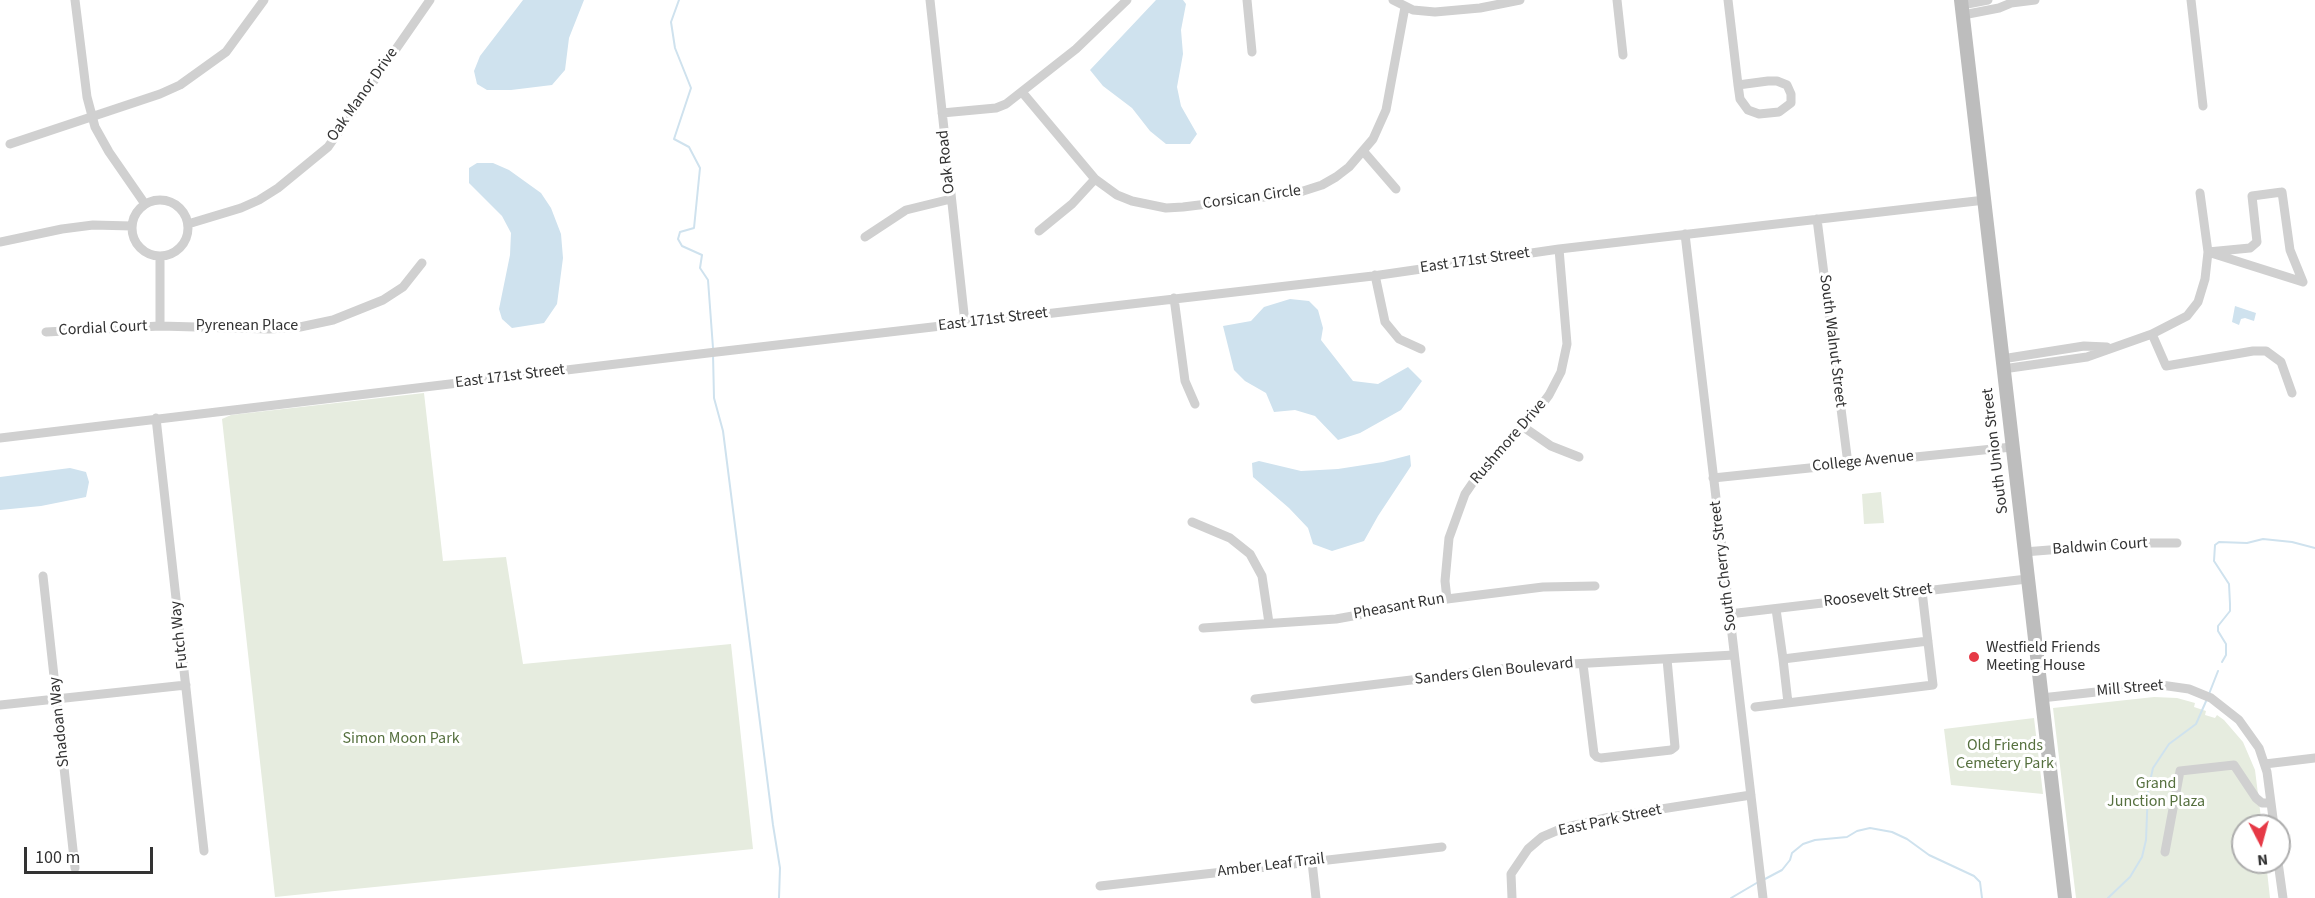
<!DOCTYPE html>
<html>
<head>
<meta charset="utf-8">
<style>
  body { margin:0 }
  #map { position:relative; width:2315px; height:898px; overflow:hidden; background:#fff; font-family:"Source Sans 3",sans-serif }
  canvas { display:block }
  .north { position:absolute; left:2231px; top:814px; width:60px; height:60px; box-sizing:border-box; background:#fff; border:2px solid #adadad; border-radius:50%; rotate:174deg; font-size:16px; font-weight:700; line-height:24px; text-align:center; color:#333 }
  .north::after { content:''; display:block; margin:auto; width:21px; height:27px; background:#e63946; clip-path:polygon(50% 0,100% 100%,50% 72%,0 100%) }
  .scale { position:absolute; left:24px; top:847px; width:129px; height:27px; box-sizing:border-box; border:3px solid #333; border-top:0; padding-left:8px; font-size:18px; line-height:21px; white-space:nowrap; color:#333; -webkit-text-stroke:4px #fff; paint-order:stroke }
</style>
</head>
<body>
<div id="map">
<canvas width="2315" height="898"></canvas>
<div class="north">N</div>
<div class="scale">100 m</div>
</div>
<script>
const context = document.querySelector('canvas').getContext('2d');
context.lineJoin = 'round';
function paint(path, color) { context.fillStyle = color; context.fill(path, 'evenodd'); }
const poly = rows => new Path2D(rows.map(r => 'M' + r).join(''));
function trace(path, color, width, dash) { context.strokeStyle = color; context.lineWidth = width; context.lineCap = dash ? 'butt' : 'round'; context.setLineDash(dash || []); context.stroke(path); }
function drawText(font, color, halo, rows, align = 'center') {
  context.font = font + ' "Source Sans 3",sans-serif'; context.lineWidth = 6; context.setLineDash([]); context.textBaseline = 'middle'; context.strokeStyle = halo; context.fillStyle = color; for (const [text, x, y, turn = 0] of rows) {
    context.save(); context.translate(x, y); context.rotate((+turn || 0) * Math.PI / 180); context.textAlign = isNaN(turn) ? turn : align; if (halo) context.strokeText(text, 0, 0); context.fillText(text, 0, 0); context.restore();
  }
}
paint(poly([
  [424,393,443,561,506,557,523,664,731,644,753,849,275,897,222,419,231,415],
  [1881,492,1884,523,1864,524,1862,494],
  [2154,697,2177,698,2195,703,2194,707,2206,711,2205,715,2215,718,2217,715,2224,720,2243,742,2255,770,2262,826,2243,826,2243,862,2266,862,2270,898,2076,898,2053,708],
  [2034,718,2043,794,1951,785,1944,729]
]), '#e6ecdf');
paint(poly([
  [523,0,584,0,569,38,565,70,552,85,511,90,487,90,477,84,474,71,480,56],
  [1156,0,1183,0,1186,4,1181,30,1183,54,1177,87,1181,106,1197,134,1190,144,1166,144,1150,131,1132,108,1103,86,1090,70],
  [477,163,493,163,509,170,541,193,551,208,561,234,563,258,557,304,544,323,512,328,502,319,499,309,510,255,511,233,502,216,469,183,469,168],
  [1290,299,1309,301,1318,310,1323,328,1321,340,1353,381,1378,384,1408,367,1422,381,1401,410,1360,433,1338,440,1315,416,1295,410,1274,412,1266,393,1245,381,1234,370,1223,326,1251,321,1264,307],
  [2235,306,2256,313,2254,321,2245,318,2241,319,2239,325,2232,322],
  [1410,455,1411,466,1378,516,1364,541,1332,551,1313,544,1308,528,1289,508,1253,477,1252,463,1259,461,1301,471,1338,469,1383,462],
  [70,468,86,472,89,482,86,497,41,506,0,510,0,477]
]), '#cfe2ee');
trace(poly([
  [679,0,671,22,675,48,691,88,674,139,689,147,700,168,694,228,680,232,678,239,682,246,702,255,700,268,708,280,713,348],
  [713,354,714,398,723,431,773,825,780,868,779,898],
  [2222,662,2226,655,2226,644,2218,631,2218,626,2230,611,2230,604,2229,584,2214,561,2215,545,2219,542,2247,543,2263,539,2292,542,2315,548],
  [2209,694,2218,671],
  [1765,879,1782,870,1790,860,1792,853,1803,844,1815,840,1847,837,1857,831,1870,828,1892,832,1907,839,1929,855,1974,876,1980,882,1982,898],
  [1731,898,1760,881],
  [2108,898,2130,877,2142,857,2146,840,2148,790,2153,768,2169,744,2196,724,2207,699]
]), '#cfe2ee', 2);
trace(poly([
  [75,0,87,97,95,127,109,152,145,204],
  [930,0,965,323],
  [1247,0,1252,52],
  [1393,0,1413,10,1435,12,1480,8,1520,0],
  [1617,0,1623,55],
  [1728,0,1738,85],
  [2191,0,2203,106],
  [1962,5,1988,0],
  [1963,15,1999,8,2011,3,2035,0],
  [1768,81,1777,81,1787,85,1791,94,1791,103,1779,112,1759,114,1748,110,1740,99,1738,85,1768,81],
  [1022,92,1095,179,1117,195,1132,201,1166,208,1183,207,1297,193,1322,185,1336,177,1349,167,1373,139,1386,110,1405,7],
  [942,113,996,108,1006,104,1076,49,1127,0],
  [10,144,160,94,180,85,226,52,264,0],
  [1364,152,1396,189],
  [2282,192,2290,250,2303,282,2208,252,2250,248,2257,242,2252,196,2282,192],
  '132 228a28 28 0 1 1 56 0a28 28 0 1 1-56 0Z',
  [1817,219,1848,464],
  [188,224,241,208,259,200,278,188,328,147,430,0],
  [1039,231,1072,204,1095,179],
  [1685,234,1763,898],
  [865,237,906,210,951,199],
  [0,242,62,229,93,225,132,226],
  [160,256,160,326],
  [1375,275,1385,322,1399,339,1421,349],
  [1174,298,1185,381,1195,404],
  [46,332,160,326,269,329,300,327,333,320,383,300,403,287,422,263],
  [2152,334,2166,366,2253,351,2266,351,2281,362,2292,393],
  [2002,359,2084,346,2107,347],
  [2003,369,2087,357,2152,334,2187,316,2198,302,2205,279,2208,252,2200,193],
  [156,418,204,851],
  [1522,426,1551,446,1579,457],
  [0,438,708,353,1373,276,1559,249,1985,200],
  [1713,478,2012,447],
  [1192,522,1230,538,1250,554,1262,576,1269,623],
  [2024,552,2137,543,2177,543],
  [43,576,75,868],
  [1447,599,1445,581,1449,538,1465,494,1478,475,1540,407,1549,395,1561,372,1567,344,1559,249],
  [1776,609,1783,659,1928,641],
  [1729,614,2027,579],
  [1203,628,1336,619,1447,599,1543,587,1595,586],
  [1783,659,1788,703],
  [1583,664,1594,754,1597,757,1601,758,1671,750,1675,747,1667,659],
  [2041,698,2161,685,2189,689,2211,698,2239,720,2259,748,2267,772,2274,826],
  [1255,699,1518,667,1734,655],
  [0,705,186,685],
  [1755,707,1933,685,1922,591],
  [2265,764,2315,758],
  [2165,852,2180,771,2234,765,2256,798,2262,803,2271,803],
  [1312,862,1316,898],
  [2278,862,2283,898],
  [1100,886,1442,847],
  [1512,898,1511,874,1528,849,1542,837,1563,828,1610,817,1751,795]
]), '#d0d0d0', 9);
trace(poly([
  [1961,0,2065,898]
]), '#bdbdbd', 14);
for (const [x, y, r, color] of [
  [1974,657,6,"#e63946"]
]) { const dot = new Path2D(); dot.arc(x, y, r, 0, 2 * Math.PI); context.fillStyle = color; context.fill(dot); trace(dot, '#fff', 2); }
drawText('16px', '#333', '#fff', [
  ["Oak Manor Drive",363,95,-55],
  ["Oak Road",947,162,-96],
  ["Corsican Circle",1252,198,-8],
  ["East 171st Street",1475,261,-8],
  ["East 171st Street",993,320,-7],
  ["Pyrenean Place",247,326],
  ["Cordial Court",103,329,-3],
  ["South Walnut Street",1832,341,83],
  ["East 171st Street",510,377,-7],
  ["Rushmore Drive",1509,442,-49],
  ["South Union Street",1996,451,-97],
  ["College Avenue",1863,462,-6],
  ["Baldwin Court",2100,547,-4],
  ["South Cherry Street",1724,566,-97],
  ["Roosevelt Street",1878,596,-7],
  ["Pheasant Run",1399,607,-10],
  ["Futch Way",180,635,-96],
  ["Sanders Glen Boulevard",1494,672,-6],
  ["Mill Street",2130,689,-5],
  ["Shadoan Way",60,722,-96],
  ["East Park Street",1610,821,-12],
  ["Amber Leaf Trail",1271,866,-7]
]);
drawText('16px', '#333', '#fff', [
  ["Westfield Friends",1986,648],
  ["Meeting House",1986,666]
], 'left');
drawText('16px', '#56703f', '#fff', [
  ["Simon Moon Park",401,739],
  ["Old Friends",2005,746],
  ["Cemetery Park",2005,764],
  ["Grand",2156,784],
  ["Junction Plaza",2156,802]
]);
</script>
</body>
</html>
